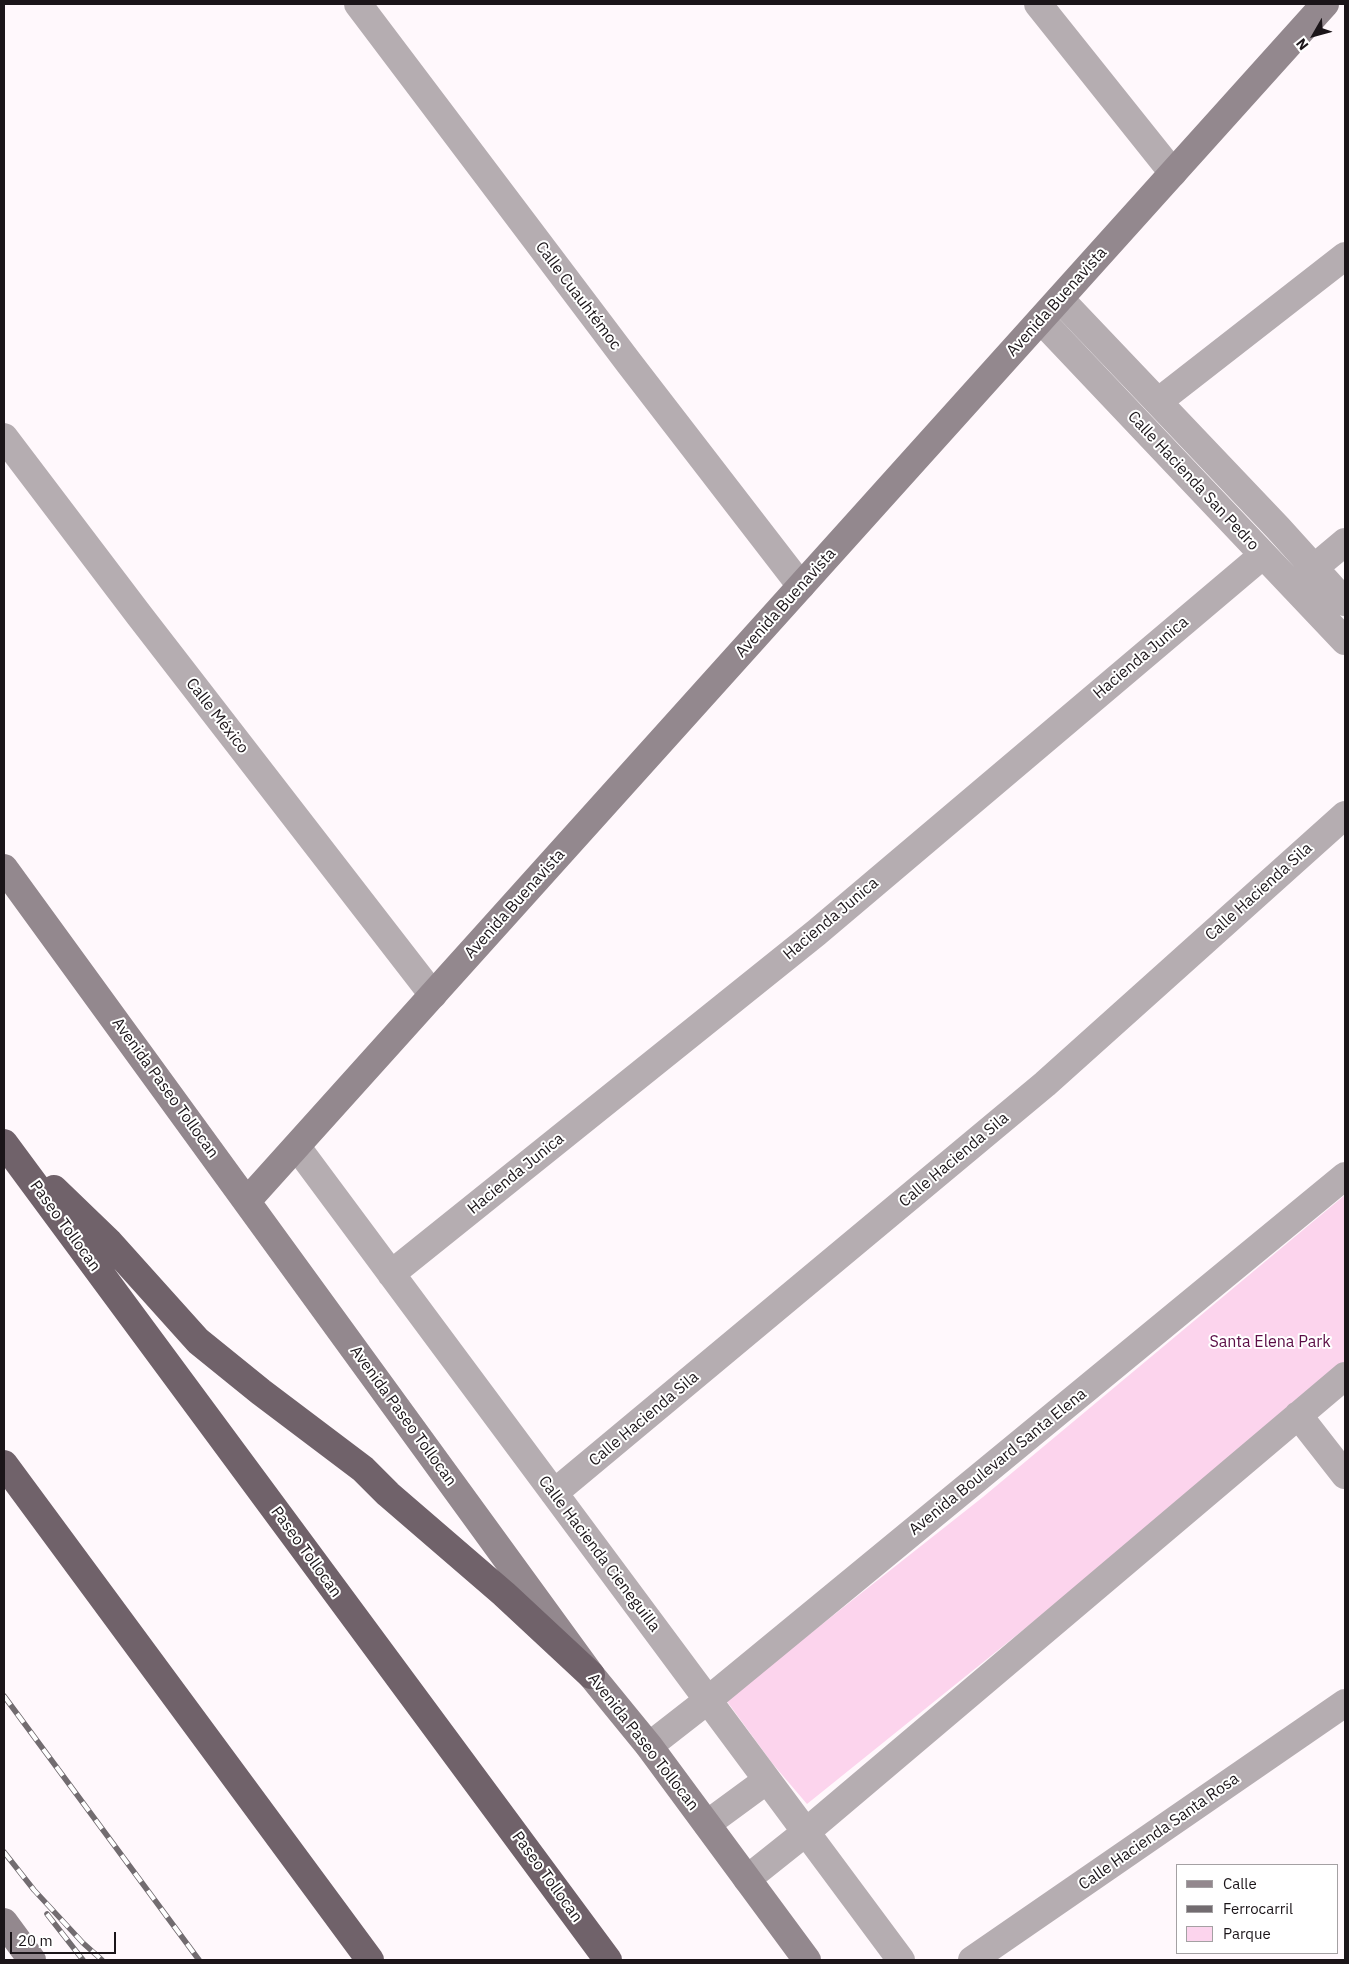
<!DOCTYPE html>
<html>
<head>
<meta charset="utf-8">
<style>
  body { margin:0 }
  #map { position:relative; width:1349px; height:1964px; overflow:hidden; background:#fff8fc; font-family:"IBM Plex Sans",sans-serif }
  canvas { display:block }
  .frame { position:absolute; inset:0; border:5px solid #1b1519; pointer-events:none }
  .legend { position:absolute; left:1176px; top:1864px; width:162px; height:90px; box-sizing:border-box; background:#fff; border:1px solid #a4a1a3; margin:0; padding:6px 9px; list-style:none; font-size:15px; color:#1b1519 }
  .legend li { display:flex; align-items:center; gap:10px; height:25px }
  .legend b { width:25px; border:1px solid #a4a1a3 }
  .north { position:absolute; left:1289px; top:10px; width:50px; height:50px; -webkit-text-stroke:4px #fff; paint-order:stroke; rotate:232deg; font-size:14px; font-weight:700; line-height:20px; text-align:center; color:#1b1519 }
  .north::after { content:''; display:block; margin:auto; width:18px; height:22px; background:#1b1519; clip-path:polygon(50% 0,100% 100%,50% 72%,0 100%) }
  .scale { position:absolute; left:10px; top:1932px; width:106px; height:22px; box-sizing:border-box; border:2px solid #1b1519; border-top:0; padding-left:6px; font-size:15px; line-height:18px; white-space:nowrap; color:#1b1519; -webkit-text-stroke:4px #fff; paint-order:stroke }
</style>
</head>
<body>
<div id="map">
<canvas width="1349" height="1964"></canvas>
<div class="frame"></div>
<ul class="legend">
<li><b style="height:6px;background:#93888e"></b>Calle</li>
<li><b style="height:6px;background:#726c70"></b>Ferrocarril</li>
<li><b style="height:14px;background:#fcd4ed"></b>Parque</li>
</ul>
<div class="north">N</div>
<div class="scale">20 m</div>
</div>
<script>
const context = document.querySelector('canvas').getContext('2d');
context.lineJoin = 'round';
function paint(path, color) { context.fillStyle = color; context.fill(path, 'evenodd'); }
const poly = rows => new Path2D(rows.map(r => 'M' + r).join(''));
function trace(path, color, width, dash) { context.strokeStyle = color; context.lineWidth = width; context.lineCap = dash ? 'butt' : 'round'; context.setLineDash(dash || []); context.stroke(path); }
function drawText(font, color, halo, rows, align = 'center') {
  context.font = font + ' "IBM Plex Sans",sans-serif'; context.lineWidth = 4; context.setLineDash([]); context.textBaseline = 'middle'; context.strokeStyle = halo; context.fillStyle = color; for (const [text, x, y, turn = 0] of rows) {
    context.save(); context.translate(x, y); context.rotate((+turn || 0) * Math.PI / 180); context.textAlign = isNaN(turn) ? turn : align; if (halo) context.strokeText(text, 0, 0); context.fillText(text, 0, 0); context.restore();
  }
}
paint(poly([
  [1345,1195,1345,1365,1043,1614,807,1804,772,1763,726,1700,983,1497]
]), '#fcd4ed');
trace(poly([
  [358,4,629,363,801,586],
  [1038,4,1173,173],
  [1060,299,1278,528,1345,602],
  [1041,320,1345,641],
  [1159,401,1345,256],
  [4,437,139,615,433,995],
  [1314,568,1345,542],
  [297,1147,901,1960],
  [391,1274,816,933,1263,555],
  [1298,1415,1345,1475],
  [554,1493,1045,1084,1345,815],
  [649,1746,708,1700,1345,1176],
  [707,1824,767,1780],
  [747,1879,806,1832,1345,1376],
  [972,1960,1345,1703]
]), '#b5adb1', 28);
trace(poly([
  [4,868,591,1675,649,1746,807,1960],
  [247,1201,1325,4],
  [4,1922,32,1960]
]), '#93888e', 28);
trace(poly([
  [4,1143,608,1960],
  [54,1189,109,1242,198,1341,261,1392,363,1469,388,1494,504,1594,591,1675],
  [4,1464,370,1960]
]), '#70626a', 28);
const rail = poly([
  [4,1696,199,1960],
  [4,1852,34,1890,83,1943,102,1960],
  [47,1914,83,1960]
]);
trace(rail, '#726c70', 5.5);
trace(rail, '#fff', 4, [11]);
drawText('16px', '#1b1519', '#fff', [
  ["Calle Cuauhtémoc",578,296,53],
  ["Avenida Buenavista",1057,302,-48],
  ["Calle Hacienda San Pedro",1193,481,47],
  ["Avenida Buenavista",786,603,-48],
  ["Hacienda Junica",1141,658,-40],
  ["Calle México",217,716,52],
  ["Calle Hacienda Sila",1259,892,-42],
  ["Avenida Buenavista",515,904,-48],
  ["Hacienda Junica",831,919,-40],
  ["Avenida Paseo Tollocan",165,1088,54],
  ["Calle Hacienda Sila",954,1160,-40],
  ["Hacienda Junica",516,1174,-39],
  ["Paseo Tollocan",65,1226,54],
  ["Avenida Paseo Tollocan",403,1416,54],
  ["Calle Hacienda Sila",644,1419,-40],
  ["Avenida Boulevard Santa Elena",998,1462,-39],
  ["Paseo Tollocan",306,1552,54],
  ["Calle Hacienda Cieneguilla",599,1554,53],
  ["Avenida Paseo Tollocan",643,1742,52],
  ["Calle Hacienda Santa Rosa",1159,1832,-35],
  ["Paseo Tollocan",547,1877,54]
]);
drawText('16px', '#5b0e46', '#fff', [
  ["Santa Elena Park",1270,1342]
]);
</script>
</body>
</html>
